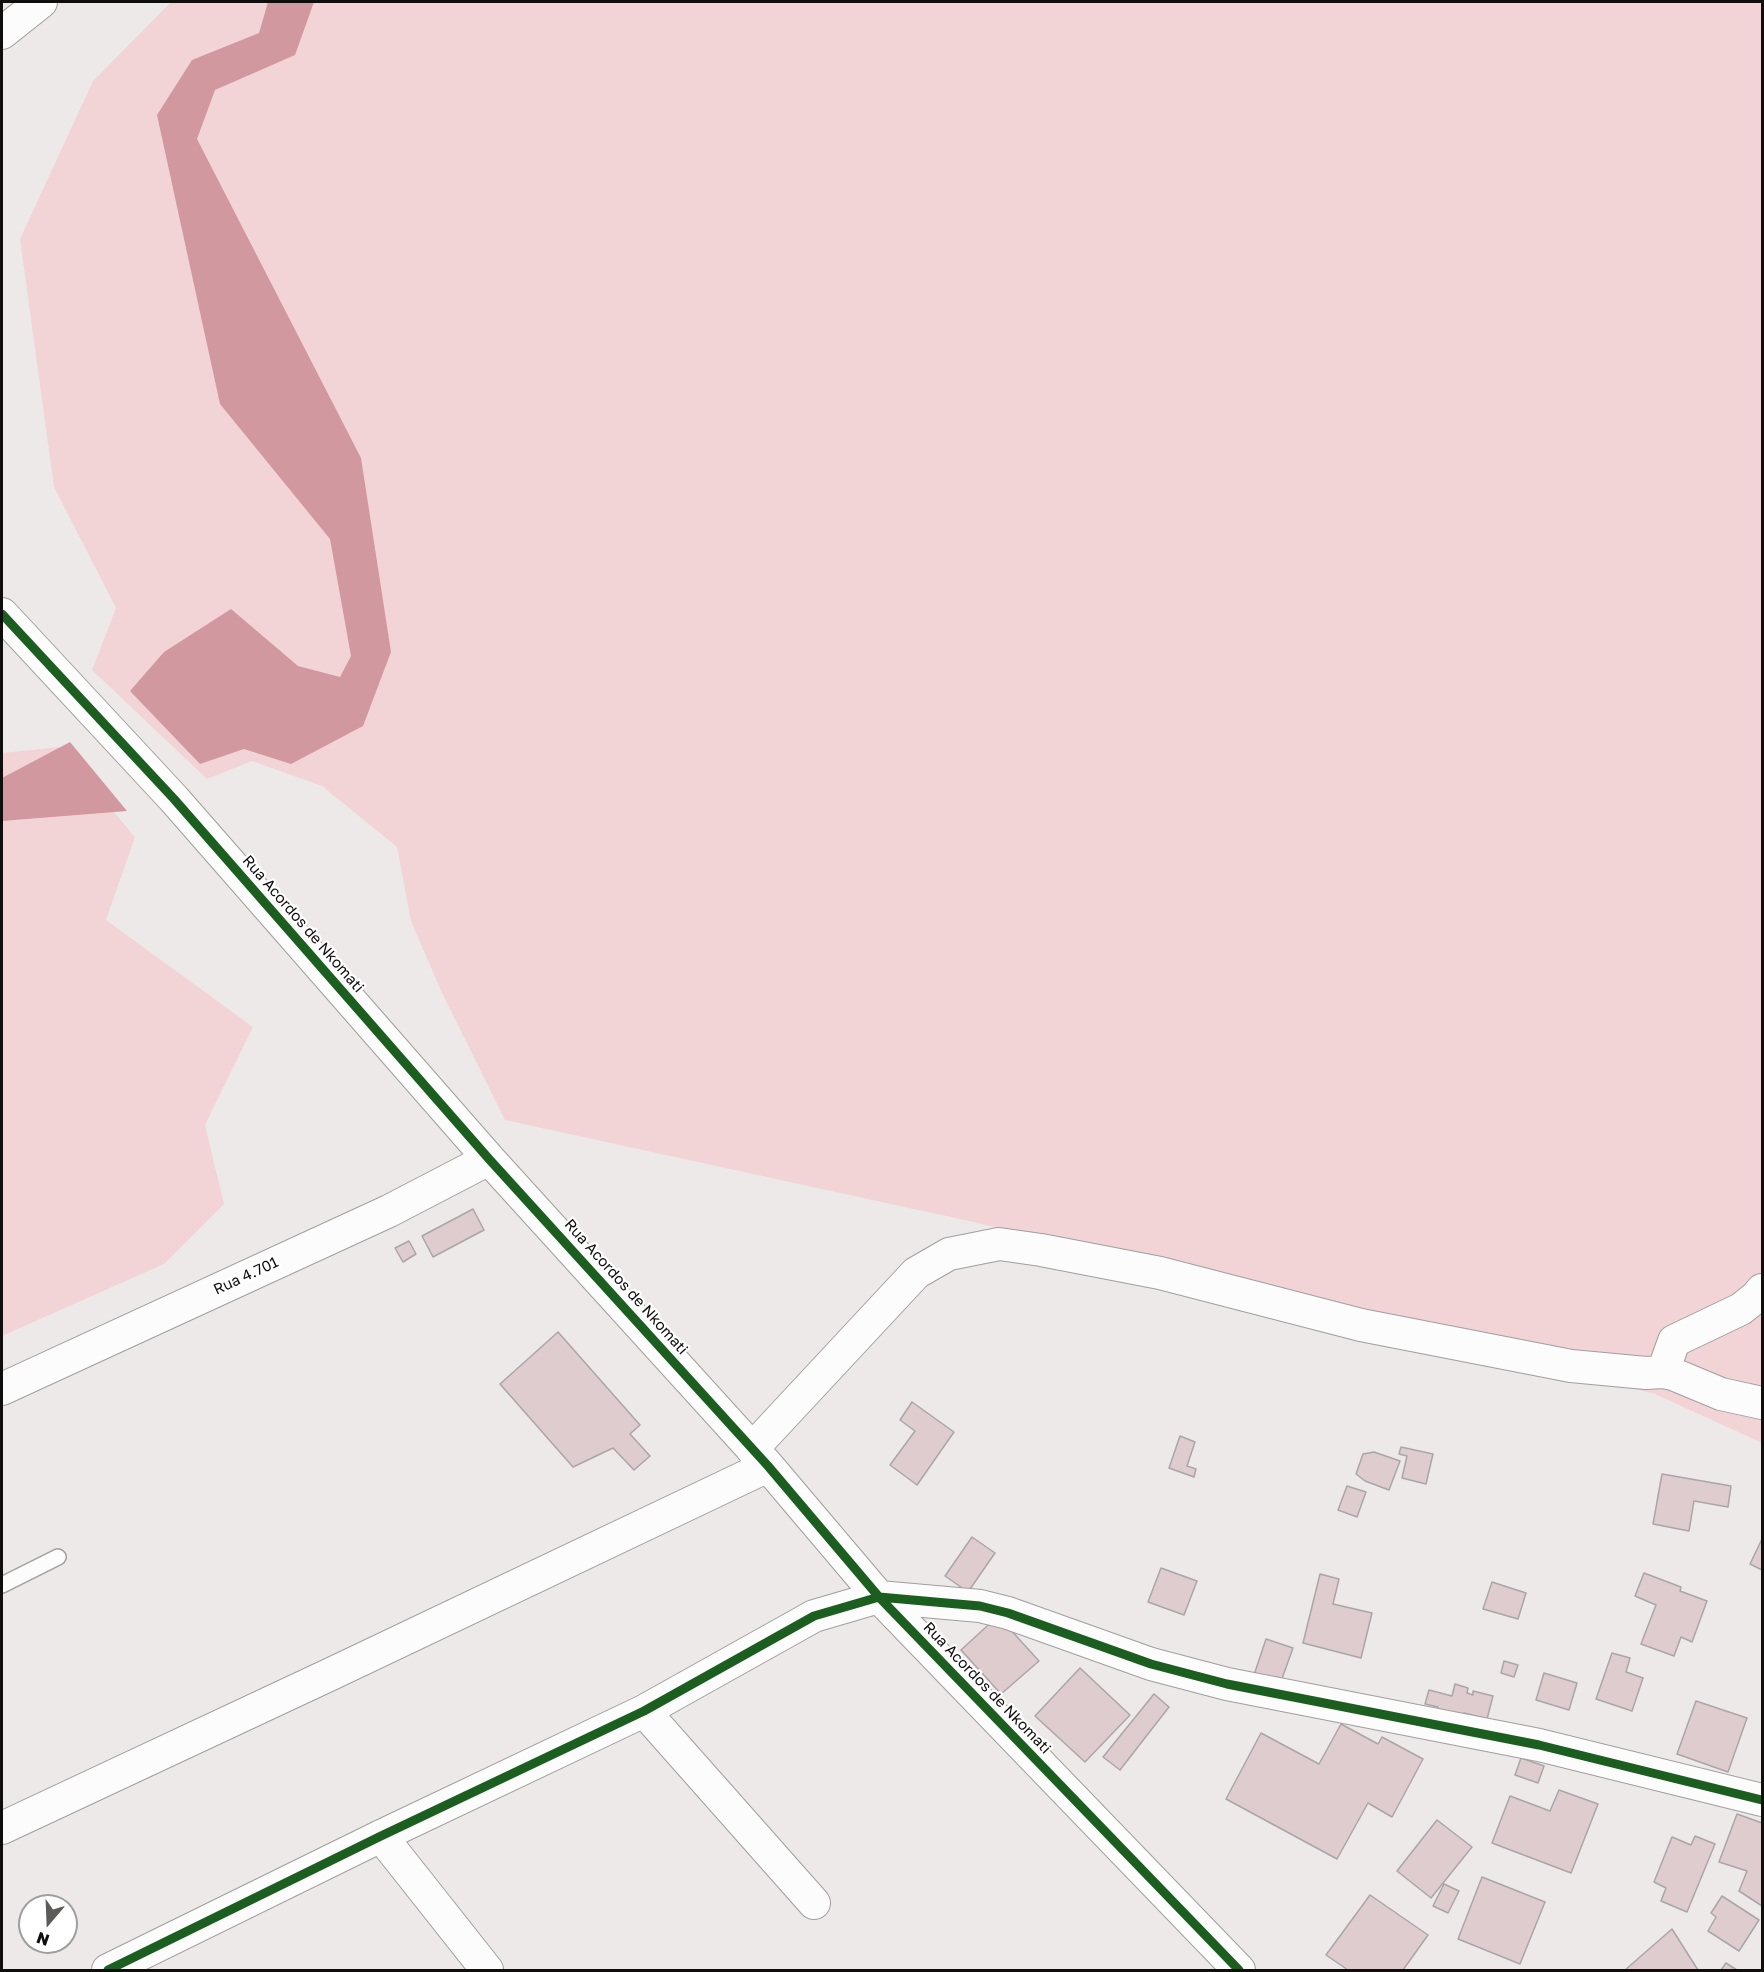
<!DOCTYPE html>
<html>
<head>
<meta charset="utf-8">
<style>
  body { margin:0 }
  #map { position:relative; width:1764px; height:1972px; overflow:hidden; background:#ede9e9; font-family:"Golos Text",sans-serif }
  canvas { display:block }
  .frame { position:absolute; inset:0; border:3px solid #100d0d; pointer-events:none }
  .north { position:absolute; left:18px; top:1894px; width:60px; height:60px; box-sizing:border-box; background:#fff; border:2px solid #9f9e9e; border-radius:50%; rotate:199deg; font-size:16px; font-weight:700; line-height:24px; text-align:center; color:#100d0d }
  .north::after { content:''; display:block; margin:auto; width:21px; height:27px; background:#5d5a5a; clip-path:polygon(50% 0,100% 100%,50% 72%,0 100%) }
</style>
</head>
<body>
<div id="map">
<canvas width="1764" height="1972"></canvas>
<div class="frame"></div>
<div class="north">N</div>
</div>
<script>
const context = document.querySelector('canvas').getContext('2d');
context.lineJoin = 'round';
function paint(path, color) { context.fillStyle = color; context.fill(path, 'evenodd'); }
const poly = rows => new Path2D(rows.map(r => 'M' + r).join(''));
function trace(path, color, width, dash) { context.strokeStyle = color; context.lineWidth = width; context.lineCap = dash ? 'butt' : 'round'; context.setLineDash(dash || []); context.stroke(path); }
function drawText(font, color, halo, rows, align = 'center') {
  context.font = font + ' "Golos Text",sans-serif'; context.lineWidth = 4.5; context.setLineDash([]); context.textBaseline = 'middle'; context.strokeStyle = halo; context.fillStyle = color; for (const [text, x, y, turn = 0] of rows) {
    context.save(); context.translate(x, y); context.rotate((+turn || 0) * Math.PI / 180); context.textAlign = isNaN(turn) ? turn : align; if (halo) context.strokeText(text, 0, 0); context.fillText(text, 0, 0); context.restore();
  }
}
paint(poly([
  [171,2,1762,2,1762,1443,1655,1394,978,1223,505,1120,442,993,411,921,397,847,322,786,252,761,207,779,92,670,116,608,54,487,20,239,93,81],
  [59,747,135,837,106,920,253,1027,205,1125,224,1204,164,1264,2,1336,2,753]
]), '#f2d4d6');
paint(poly([
  [268,2,314,2,295,55,215,90,197,139,361,458,391,652,363,726,291,764,244,749,200,764,130,691,164,652,231,609,298,666,340,677,351,656,330,539,220,404,157,115,192,60,259,33],
  [70,742,127,811,2,821,2,778]
]), '#d298a0');
const building = poly([
  [473,1209,484,1230,433,1257,422,1236,473,1209],
  [409,1241,416,1254,403,1262,395,1248,409,1241],
  [558,1332,640,1425,630,1434,650,1456,634,1470,613,1448,573,1467,500,1384,558,1332],
  [912,1402,954,1432,917,1485,890,1465,915,1431,900,1420,912,1402],
  [1180,1436,1195,1442,1187,1466,1196,1469,1194,1477,1169,1468,1180,1436],
  [1401,1447,1433,1454,1426,1484,1402,1478,1407,1456,1399,1454,1401,1447],
  [1374,1452,1400,1461,1389,1490,1365,1481,1356,1474,1363,1454,1374,1452],
  [1662,1474,1731,1486,1728,1507,1694,1501,1689,1531,1653,1524,1662,1474],
  [1347,1486,1366,1492,1357,1517,1338,1510,1347,1486],
  [972,1537,995,1553,968,1592,945,1576,972,1537],
  [1762,1539,1762,1570,1750,1564,1762,1539],
  [1161,1568,1197,1581,1184,1615,1148,1602,1161,1568],
  [1644,1573,1681,1587,1680,1591,1707,1601,1692,1642,1681,1637,1674,1656,1641,1644,1656,1605,1635,1596,1644,1573],
  [1320,1574,1339,1579,1333,1604,1372,1613,1361,1658,1303,1643,1320,1574],
  [1492,1582,1526,1593,1518,1619,1483,1609,1492,1582],
  [998,1616,1039,1661,1001,1694,961,1650,998,1616],
  [1266,1639,1293,1648,1279,1687,1253,1678,1266,1639],
  [1612,1653,1630,1658,1626,1672,1643,1678,1632,1711,1596,1699,1612,1653],
  [1504,1661,1518,1665,1514,1677,1501,1673,1504,1661],
  [1080,1668,1130,1715,1085,1762,1035,1716,1080,1668],
  [1544,1673,1577,1683,1569,1710,1536,1700,1544,1673],
  [1455,1684,1468,1688,1467,1693,1473,1695,1473,1691,1493,1696,1487,1719,1464,1713,1463,1719,1436,1713,1438,1707,1425,1704,1429,1690,1452,1696,1455,1684],
  [1154,1694,1169,1707,1120,1770,1103,1757,1154,1694],
  [1696,1701,1747,1718,1728,1772,1677,1754,1696,1701],
  [1341,1724,1378,1744,1382,1737,1423,1759,1392,1817,1368,1803,1337,1859,1226,1799,1261,1733,1319,1764,1341,1724],
  [1521,1758,1544,1766,1538,1783,1515,1775,1521,1758],
  [1559,1790,1598,1804,1571,1873,1492,1843,1510,1796,1550,1811,1559,1790],
  [1737,1814,1762,1823,1762,1906,1739,1891,1747,1871,1719,1862,1737,1814],
  [1437,1820,1472,1847,1431,1898,1397,1871,1437,1820],
  [1695,1836,1715,1844,1687,1912,1661,1901,1666,1888,1654,1882,1672,1837,1691,1845,1695,1836],
  [1482,1877,1545,1902,1520,1964,1458,1939,1482,1877],
  [1444,1884,1459,1891,1448,1913,1433,1906,1444,1884],
  [1370,1895,1428,1935,1403,1970,1348,1970,1326,1955,1370,1895],
  [1722,1896,1759,1920,1739,1951,1708,1931,1716,1917,1711,1913,1722,1896],
  [1672,1929,1698,1970,1625,1970,1672,1929],
  [1726,1963,1737,1970,1721,1970,1726,1963]
]);
paint(building, '#deccce');
trace(building, '#aaa6a7', 1.5);
const lane = poly([
  [2,1585,58,1557]
]);
const street = poly([
  [2,33,41,2],
  [2,614,174,799,489,1159,768,1466,879,1597,1239,1970],
  [1663,1372,1674,1341,1741,1309,1756,1297,1762,1290],
  [2,1389,389,1211,489,1159],
  [752,1449,916,1273,949,1254,999,1244,1041,1250,1160,1273,1361,1325,1571,1366,1646,1373,1663,1372,1673,1374,1721,1394,1762,1403],
  [644,1711,814,1903],
  [2,1828,331,1674,768,1466],
  [381,1836,487,1970],
  [108,1970,381,1836,644,1711,814,1616,879,1597,980,1606,1008,1613,1151,1664,1227,1684,1539,1745,1762,1800]
]);
trace(lane, '#a19e9e', 18);
trace(street, '#a19e9e', 34);
trace(lane, '#fcfcfc', 15);
trace(street, '#fcfcfc', 32);
trace(poly([
  [2,614,174,799,489,1159,768,1466,879,1597,1239,1970],
  [108,1970,381,1836,644,1711,814,1616,879,1597,980,1606,1008,1613,1151,1664,1227,1684,1539,1745,1762,1800]
]), '#1b5e20', 9);
drawText('15px', '#100d0d', '#fff', [
  ["Rua Acordos de Nkomati",303,924,49],
  ["Rua 4.701",246,1276,-25],
  ["Rua Acordos de Nkomati",626,1287,48],
  ["Rua Acordos de Nkomati",987,1688,46]
]);
</script>
</body>
</html>
